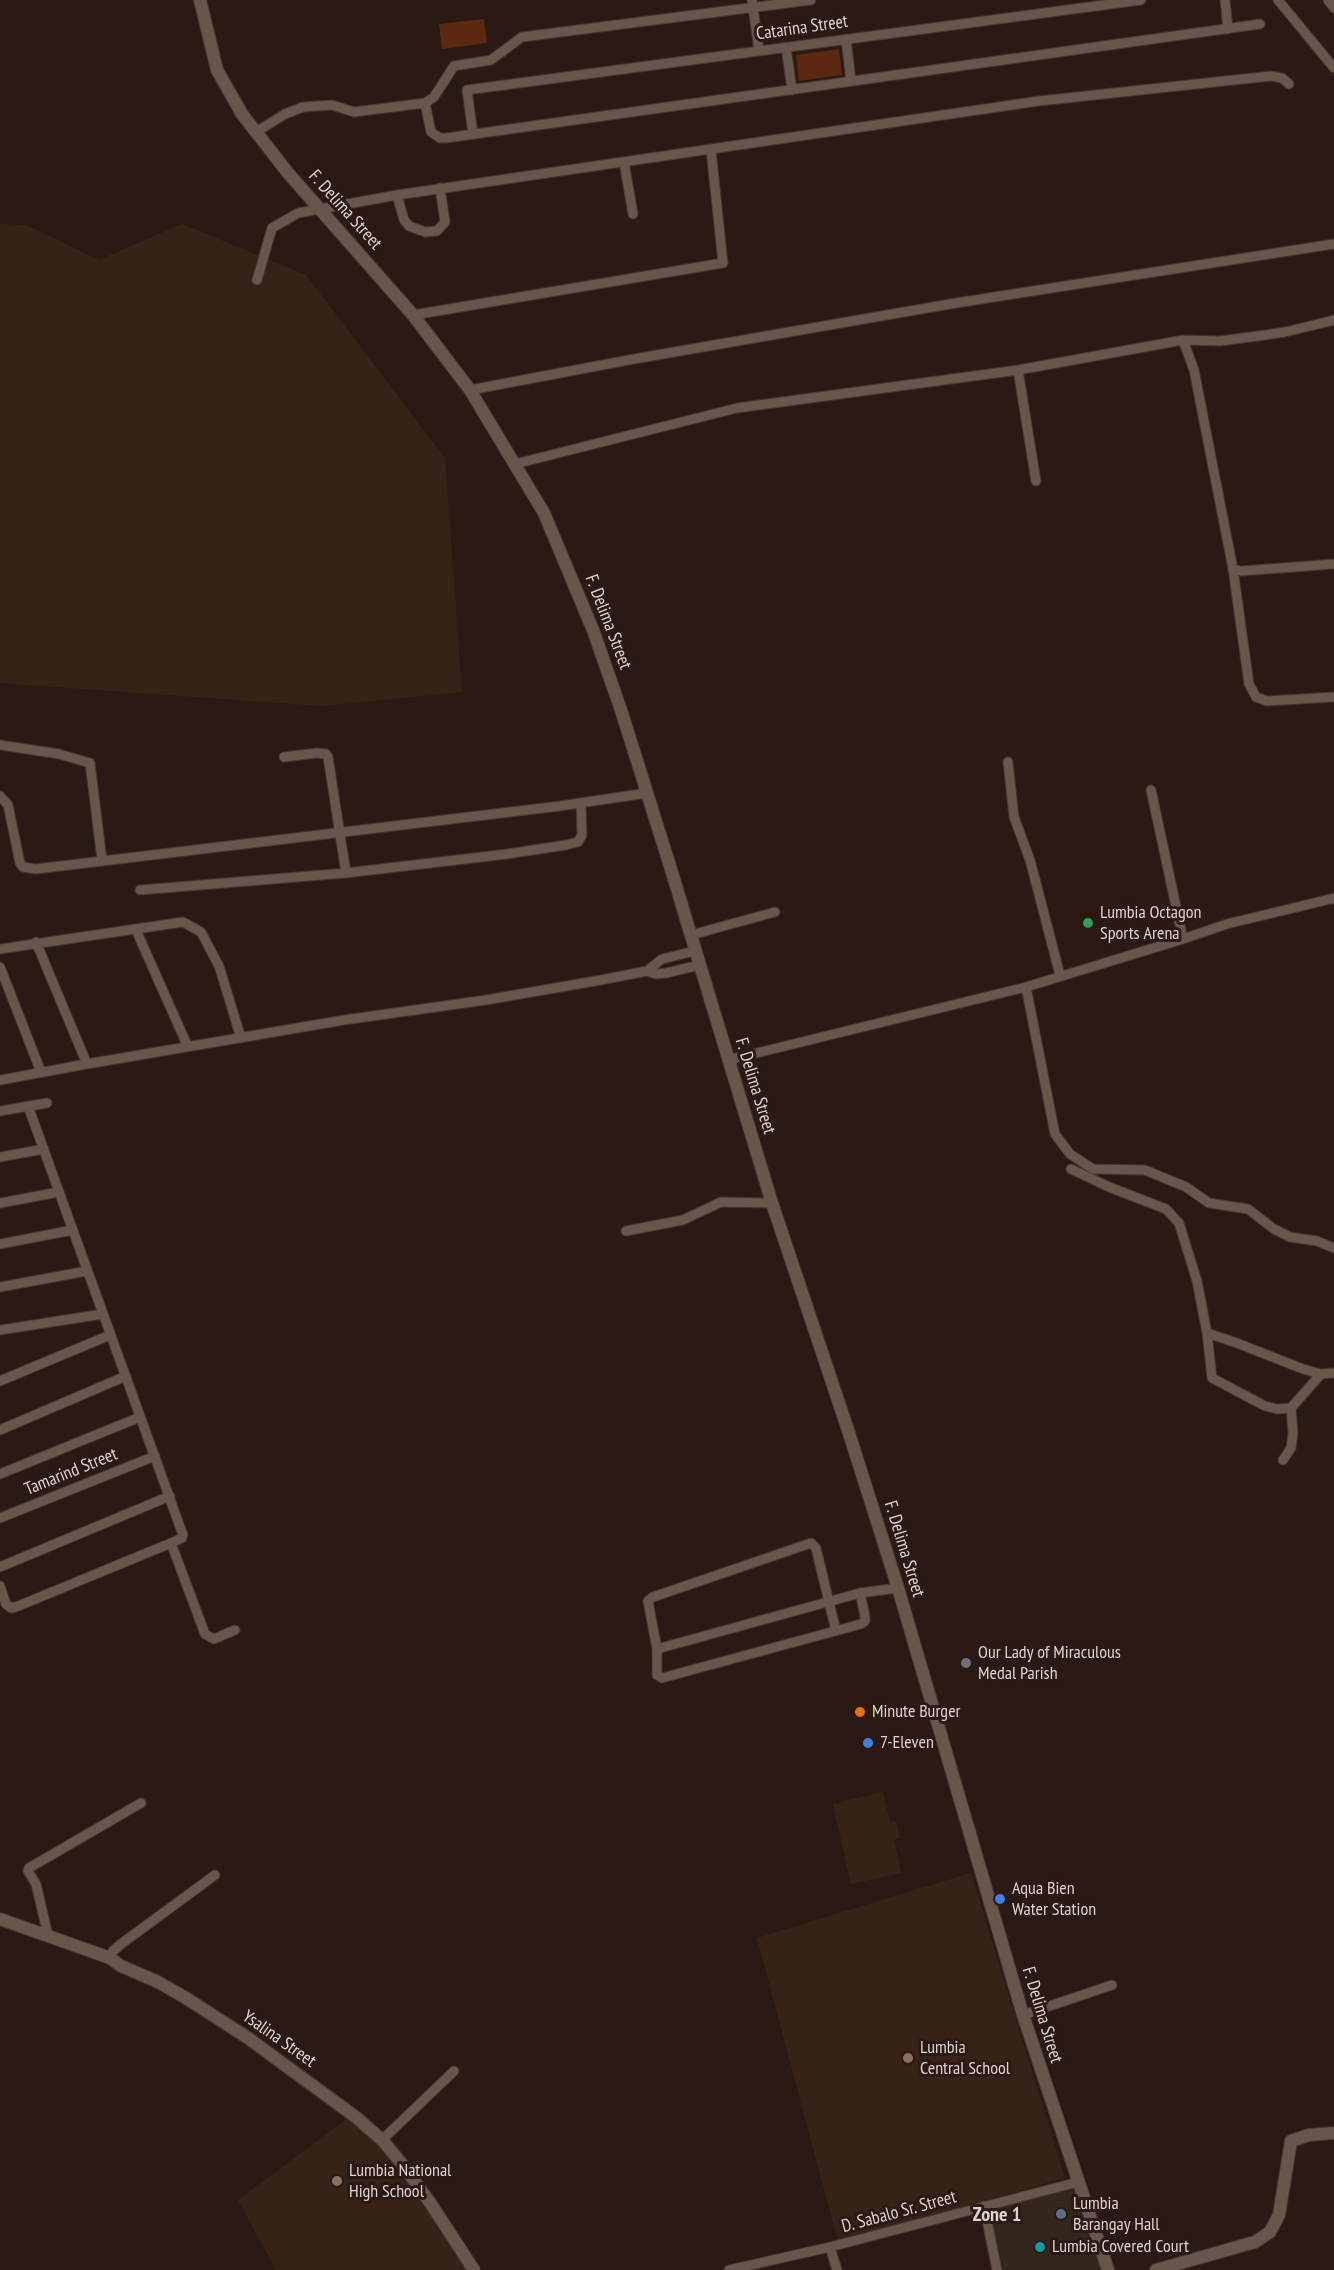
<!DOCTYPE html>
<html>
<head>
<meta charset="utf-8">
<style>
  body { margin:0 }
  canvas { display:block; background:#2b1a13 }
</style>
</head>
<body>
<canvas width="1334" height="2270"></canvas>
<script>
const context = document.querySelector('canvas').getContext('2d');
context.lineJoin = 'round';
function paint(path, color) { context.fillStyle = color; context.fill(path, 'evenodd'); }
const poly = rows => new Path2D(rows.map(r => 'M' + r).join(''));
function trace(path, color, width, dash) { context.strokeStyle = color; context.lineWidth = width; context.lineCap = dash ? 'butt' : 'round'; context.setLineDash(dash || []); context.stroke(path); }
function drawText(font, color, halo, rows, align = 'center') {
  context.font = font + ' "PT Sans Narrow",sans-serif'; context.lineWidth = 6; context.setLineDash([]); context.textBaseline = 'middle'; context.strokeStyle = halo; context.fillStyle = color; for (const [text, x, y, turn = 0] of rows) {
    context.save(); context.translate(x, y); context.rotate((+turn || 0) * Math.PI / 180); context.textAlign = isNaN(turn) ? turn : align; if (halo) context.strokeText(text, 0, 0); context.fillText(text, 0, 0); context.restore();
  }
}
paint(poly([
  [1075,2187,1101,2270,1003,2270,990,2210]
]), '#35261c');
paint(poly([
  [0,224,26,225,99,260,182,224,306,275,445,458,462,692,322,706,0,683],
  [883,1792,890,1822,896,1821,900,1838,894,1840,901,1873,851,1884,833,1804],
  [971,1873,1065,2178,838,2242,757,1938],
  [349,2117,398,2162,469,2270,276,2270,238,2200]
]), '#372218');
paint(poly([
  [484,19,487,43,442,49,439,24],
  [839,49,842,75,799,81,796,55]
]), '#5c2810');
const street = poly([
  [752,0,759,51],
  [1225,0,1228,29],
  [1278,0,1334,68],
  [1328,0,1334,8],
  [846,39,851,81],
  [786,47,792,90],
  [425,103,431,132,440,138,446,138,1260,24],
  [256,132,285,114,303,107,332,105,354,112,425,103,434,97,454,66,491,60,522,37,811,0],
  [473,134,467,90,1141,0],
  [624,162,633,214],
  [397,195,404,220,409,226,425,232,437,231,445,222,440,188],
  [257,280,272,228,298,213,397,195,1039,101,1271,76,1282,78,1289,84],
  [413,315,723,263,711,150],
  [1183,340,1220,341,1265,335,1285,332,1334,320],
  [1018,370,1036,481],
  [470,390,634,359,956,303,1334,244],
  [515,464,737,408,1018,370,1183,340,1194,370,1233,569,1241,571,1334,564],
  [1233,569,1249,684,1256,697,1267,701,1334,697],
  [0,745,59,754,90,763,102,860],
  [284,757,317,753,326,754,328,757,346,873],
  [1008,762,1014,817,1030,860,1060,975],
  [1151,790,1183,939],
  [0,796,8,805,20,863,23,867,36,869,560,806,647,793],
  [140,890,346,873,507,854,566,845,578,842,582,835,581,803],
  [136,930,188,1047],
  [691,935,775,912],
  [36,942,87,1064],
  [0,949,183,922,201,932,219,966,241,1038],
  [0,967,41,1072],
  [647,971,656,974,666,973,700,965],
  [1026,987,1055,1134,1070,1154,1093,1169,1145,1170,1186,1187,1209,1203,1248,1209,1274,1229,1290,1237,1317,1241,1334,1248],
  [728,1060,1026,987,1183,939,1227,924,1334,898],
  [0,1080,87,1064,344,1020,486,1000,601,980,647,971,662,959,695,951],
  [0,1111,47,1103],
  [0,1157,44,1149],
  [1071,1169,1109,1187,1166,1209,1179,1223,1197,1281,1207,1333,1237,1343,1303,1369,1321,1374,1334,1373],
  [0,1203,59,1192],
  [626,1231,683,1220,721,1202,772,1203],
  [0,1244,73,1230],
  [0,1287,87,1271],
  [0,1330,103,1314],
  [1207,1333,1212,1378,1265,1406,1277,1409,1291,1408,1321,1374],
  [0,1381,110,1335],
  [0,1430,126,1376],
  [1283,1460,1291,1448,1293,1433,1291,1408],
  [0,1474,140,1417],
  [0,1518,155,1456],
  [171,1543,205,1634,214,1639,235,1630],
  [0,1567,170,1496],
  [0,1586,6,1604,11,1608,16,1607,171,1543,182,1538,183,1535,28,1106],
  [836,1631,816,1548,811,1543,653,1597,648,1601,657,1649,657,1675,662,1678,861,1624,865,1621,865,1616,860,1593],
  [657,1649,860,1593,898,1588],
  [48,1935,36,1884,28,1871,29,1868,141,1803],
  [110,1958,113,1951,121,1944,215,1875],
  [1023,2015,1112,1985],
  [382,2140,454,2071],
  [984,2206,997,2270],
  [830,2247,837,2270],
  [729,2270,830,2247,1078,2182]
]);
const secondary = poly([
  [200,0,217,70,242,114,288,173,413,315,470,390,544,513,593,630,621,710,670,866,772,1203,848,1430,898,1588,1023,2015,1108,2270],
  [0,1919,110,1958,121,1966,158,1982,186,1998,248,2038,357,2118,382,2140,403,2165,431,2204,474,2270],
  [1156,2270,1255,2242,1270,2232,1279,2215,1291,2141,1309,2135,1334,2133]
]);
trace(street, '#433633', 11);
trace(secondary, '#433633', 14);
trace(street, '#68554c', 9);
trace(secondary, '#68554c', 12);
for (const [x, y, r, color] of [
  [1088,923,6,"#2e9e5b"],
  [966,1663,6,"#6b7280"],
  [860,1712,6,"#e8710a"],
  [868,1743,6,"#3f7fe0"],
  [1000,1899,6,"#3f7fe0"],
  [908,2058,6,"#8d6e63"],
  [337,2181,6,"#8d6e63"],
  [1061,2214,6,"#5c6f8a"],
  [1040,2247,6,"#0f9aa8"]
]) { const dot = new Path2D(); dot.arc(x, y, r, 0, 2 * Math.PI); context.fillStyle = color; context.fill(dot); trace(dot, '#2b1a13', 2); }
drawText('18px', '#ded3ce', '#2b1a13', [
  ["Catarina Street",802,28,-8],
  ["F. Delima Street",345,210,48],
  ["F. Delima Street",608,622,69],
  ["F. Delima Street",755,1086,73],
  ["Tamarind Street",71,1472,-22],
  ["F. Delima Street",904,1549,73],
  ["F. Delima Street",1042,2015,73],
  ["Ysalina Street",279,2039,35],
  ["D. Sabalo Sr. Street",899,2212,-15]
]);
drawText('18px', '#ded3ce', '#2b1a13', [
  ["Lumbia Octagon",1100,913],
  ["Sports Arena",1100,934],
  ["Our Lady of Miraculous",978,1653],
  ["Medal Parish",978,1674],
  ["Minute Burger",872,1712],
  ["7-Eleven",880,1743],
  ["Aqua Bien",1012,1889],
  ["Water Station",1012,1910],
  ["Lumbia",920,2048],
  ["Central School",920,2069],
  ["Lumbia National",349,2171],
  ["High School",349,2192],
  ["Lumbia",1073,2204],
  ["Barangay Hall",1073,2225],
  ["Lumbia Covered Court",1052,2247]
], 'left');
drawText('bold 20px', '#ded3ce', '#2b1a13', [
  ["Zone 1",997,2215]
]);
</script>
</body>
</html>
